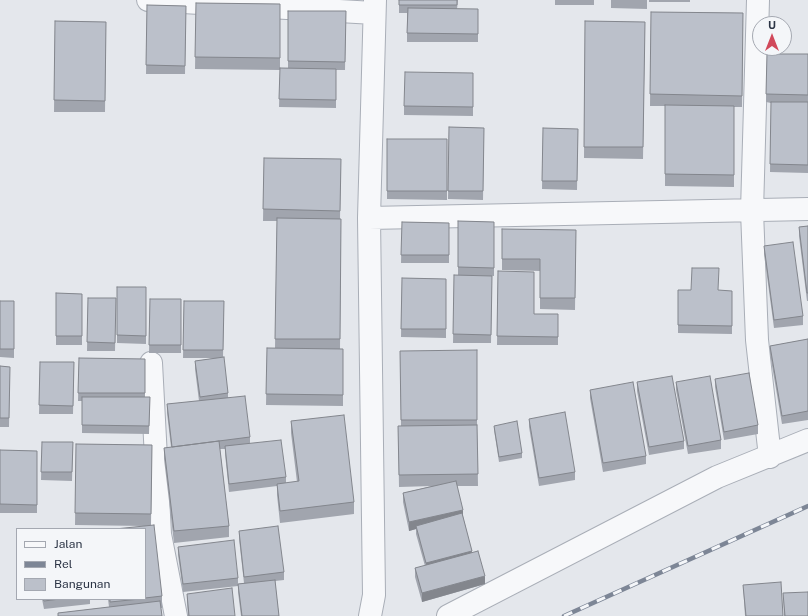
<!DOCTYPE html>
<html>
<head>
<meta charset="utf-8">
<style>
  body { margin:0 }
  #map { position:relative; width:808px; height:616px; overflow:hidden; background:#e4e7ec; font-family:"Public Sans",sans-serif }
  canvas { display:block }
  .legend { position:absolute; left:16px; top:528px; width:130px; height:72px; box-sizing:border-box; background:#f4f6f9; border:1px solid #a4a8b1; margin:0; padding:5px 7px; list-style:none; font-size:12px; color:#2b3445 }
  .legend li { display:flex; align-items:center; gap:8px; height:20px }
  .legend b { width:20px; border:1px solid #a4a8b1 }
  .north { position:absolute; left:752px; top:16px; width:40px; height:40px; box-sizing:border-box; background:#f4f6f9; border:1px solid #a4a8b1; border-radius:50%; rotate:0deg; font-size:11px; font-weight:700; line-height:16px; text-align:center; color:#2b3445 }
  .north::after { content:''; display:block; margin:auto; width:14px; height:18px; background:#d1495b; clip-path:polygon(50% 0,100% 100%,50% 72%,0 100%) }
</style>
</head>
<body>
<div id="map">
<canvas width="808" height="616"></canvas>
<ul class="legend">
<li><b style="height:5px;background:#f7f8fa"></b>Jalan</li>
<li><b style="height:5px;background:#7d8696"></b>Rel</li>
<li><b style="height:11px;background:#bbc0ca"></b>Bangunan</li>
</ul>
<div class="north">U</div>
</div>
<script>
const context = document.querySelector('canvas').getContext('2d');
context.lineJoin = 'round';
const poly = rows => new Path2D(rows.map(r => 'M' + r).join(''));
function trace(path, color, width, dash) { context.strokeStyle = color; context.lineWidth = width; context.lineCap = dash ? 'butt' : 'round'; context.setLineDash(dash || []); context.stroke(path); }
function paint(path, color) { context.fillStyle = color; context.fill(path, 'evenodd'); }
const minor = poly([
  [148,0,374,13],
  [758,0,752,211,757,340,770,457],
  [369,218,808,209],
  [151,363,160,534,176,616],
  [370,616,374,595,369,218,375,0],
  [448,616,717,477,808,440]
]);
trace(minor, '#a9aeb7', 24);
trace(minor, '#f7f8fa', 22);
const rail = poly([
  [564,616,808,506]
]);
trace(rail, '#7d8696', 4.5);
trace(rail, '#f4f6f9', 3, [9]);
paint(poly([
  [399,0,458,0,457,9,478,9,478,42,407,42,407,13,399,13],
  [555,0,594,0,594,5,555,5],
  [611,0,647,0,647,9,611,8],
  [649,0,690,0,690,2,649,2],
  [196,3,280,4,280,68,288,68,288,11,346,11,345,70,336,70,336,108,279,107,280,70,195,69],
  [147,5,186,6,185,74,146,74],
  [651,12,743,13,742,107,734,107,734,187,665,186,665,106,650,106],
  [55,21,106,22,105,112,54,112],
  [585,21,645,22,643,159,584,158],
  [767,54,808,54,808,173,770,172,771,103,766,102],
  [473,73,473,116,404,115,404,106],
  [449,127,484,128,483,200,448,199],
  [543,128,578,129,577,190,542,189],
  [387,139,447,139,447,200,387,199],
  [264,158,341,159,340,219,341,230,340,349,343,349,343,406,266,405,267,348,275,348,277,221,263,221],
  [458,221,494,222,494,276,492,276,491,343,453,343,454,275,458,275],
  [402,222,449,223,449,263,401,263],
  [808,226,808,301,807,301,799,236,799,227],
  [502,229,576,230,575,310,540,309,540,271,502,270],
  [764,246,803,316,803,325,774,328,764,254],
  [498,271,534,314,558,314,558,345,497,345],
  [402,278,446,279,446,338,401,337],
  [117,287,146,287,146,344,117,343],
  [678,290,732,291,732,334,678,333],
  [56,293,82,294,82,345,56,345],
  [88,298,116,298,115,351,87,351],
  [150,299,181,299,181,353,149,353],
  [0,301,14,301,14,358,0,357],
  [184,301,224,301,223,358,228,393,228,397,250,437,250,443,286,477,286,483,297,482,291,433,291,421,354,502,354,514,280,523,277,495,277,486,229,492,225,454,225,449,220,449,229,526,229,537,174,543,164,459,164,448,171,447,167,413,167,404,199,401,195,369,195,361,215,358,183,358],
  [808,339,808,420,782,424,770,354,770,346],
  [400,351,477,420,478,486,457,486,463,516,472,553,485,584,422,602,415,577,415,568,425,566,416,534,416,529,409,531,403,502,403,493,432,486,399,487,398,426,401,426],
  [79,358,145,359,145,397,150,397,149,434,82,433,82,401,78,401],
  [40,362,74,362,73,414,39,414],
  [0,366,10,367,9,427,0,427],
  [715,379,758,425,758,434,724,440,715,387],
  [637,382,684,441,684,449,649,455,637,391],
  [676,382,721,440,721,449,688,454,676,390],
  [590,390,646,456,646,464,603,472,590,398],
  [529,419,575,472,575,480,539,486,529,427],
  [494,426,522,453,522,458,499,462,494,430],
  [42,442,73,442,72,481,41,480],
  [76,444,152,445,151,525,162,596,162,608,161,608,162,616,58,616,58,613,109,607,108,599,145,599,145,529,144,526,75,525],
  [0,450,37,451,37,513,0,513],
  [239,531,284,572,284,580,275,581,279,616,241,616,238,592,238,586,183,592,178,555,178,547,238,578,238,584,244,583,239,539],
  [743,585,783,616,745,616],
  [783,593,808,616,784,616],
  [187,594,235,616,188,616,187,602],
  [42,599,90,599,90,604,44,609]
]), '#a1a5ae');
paint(poly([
  [463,510,463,518,416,526,416,529,409,531,409,522],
  [472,551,472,559,426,572,426,563],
  [485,576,485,584,422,602,422,593]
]), '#83868d');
const building = poly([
  [399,0,457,0,457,5,399,5,399,0],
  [196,3,280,4,280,58,195,57,196,3],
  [147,5,186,6,185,66,146,65,147,5],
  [408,8,478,9,478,34,407,33,408,8],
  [288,11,346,11,345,62,288,61,288,11],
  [651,12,743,13,742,96,650,94,651,12],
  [55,21,106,22,105,101,54,100,55,21],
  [585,21,645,22,643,147,584,147,585,21],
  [767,54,808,54,808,95,766,94,767,54],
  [280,68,336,69,336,100,279,99,280,68],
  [405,72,473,73,473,107,404,106,405,72],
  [771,102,808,102,808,165,770,164,771,102],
  [665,105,734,106,734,175,665,174,665,105],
  [449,127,484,128,483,191,448,191,449,127],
  [543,128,578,129,577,181,542,181,543,128],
  [387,139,447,139,447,191,387,191,387,139],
  [264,158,341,159,340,211,263,209,264,158],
  [277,218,341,219,340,339,275,339,277,218],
  [458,221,494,222,494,268,458,267,458,221],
  [402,222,449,223,449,255,401,255,402,222],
  [808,226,808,293,807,293,799,227,808,226],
  [502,229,576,230,575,298,540,298,540,259,502,259,502,229],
  [793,242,803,316,774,320,764,246,793,242],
  [692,268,719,268,718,290,732,291,732,326,678,325,678,290,691,290,692,268],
  [498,271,534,272,534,314,558,314,558,337,497,336,498,271],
  [454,275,492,276,491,335,453,334,454,275],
  [402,278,446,279,446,329,401,329,402,278],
  [117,287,146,287,146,336,117,335,117,287],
  [56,293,82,294,82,336,56,336,56,293],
  [88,298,116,298,115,343,87,342,88,298],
  [150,299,181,299,181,345,149,345,150,299],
  [0,301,14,301,14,349,0,349,0,301],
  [184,301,224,301,223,350,183,350,184,301],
  [808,339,808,411,782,416,770,346,808,339],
  [267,348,343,349,343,395,266,394,267,348],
  [477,350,477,420,401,420,400,351,477,350],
  [224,357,228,393,200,397,195,361,224,357],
  [79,358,145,359,145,393,78,393,79,358],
  [40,362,74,362,73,406,39,405,40,362],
  [0,366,10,367,9,418,0,418,0,366],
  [749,373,758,425,724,432,715,379,749,373],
  [672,376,684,441,649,447,637,382,672,376],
  [710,376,721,440,688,446,676,382,710,376],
  [633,382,646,456,603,463,590,390,633,382],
  [245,396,250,437,172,447,167,404,245,396],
  [82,397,150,397,149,426,82,425,82,397],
  [565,412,575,472,539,478,529,419,565,412],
  [344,415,354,502,280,511,277,484,299,481,291,421,344,415],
  [517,421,522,453,499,457,494,426,517,421],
  [477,425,478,474,399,475,398,426,477,425],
  [281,440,286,477,229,484,225,446,281,440],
  [219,441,229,526,174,531,164,448,219,441],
  [42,442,73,442,72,472,41,472,42,442],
  [76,444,152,445,151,514,75,513,76,444],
  [0,450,37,451,37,505,0,504,0,450],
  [456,481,463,510,409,522,403,493,456,481],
  [462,513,472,551,426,563,416,526,462,513],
  [154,525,162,596,145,598,145,529,115,529,154,525],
  [278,526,284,572,244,577,239,531,278,526],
  [234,540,238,578,183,584,178,547,234,540],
  [478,551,485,576,422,593,415,568,478,551],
  [275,580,279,616,242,616,238,584,275,580],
  [781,582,783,616,746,616,743,585,781,582],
  [232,588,235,616,189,616,187,594,232,588],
  [808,592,808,616,785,616,783,593,808,592],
  [43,599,60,599,44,601,43,599],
  [110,599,140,599,110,602,110,599],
  [160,601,162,616,58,616,58,613,160,601]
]);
paint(building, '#bbc0ca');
trace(building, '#83868d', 1);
</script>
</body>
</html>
